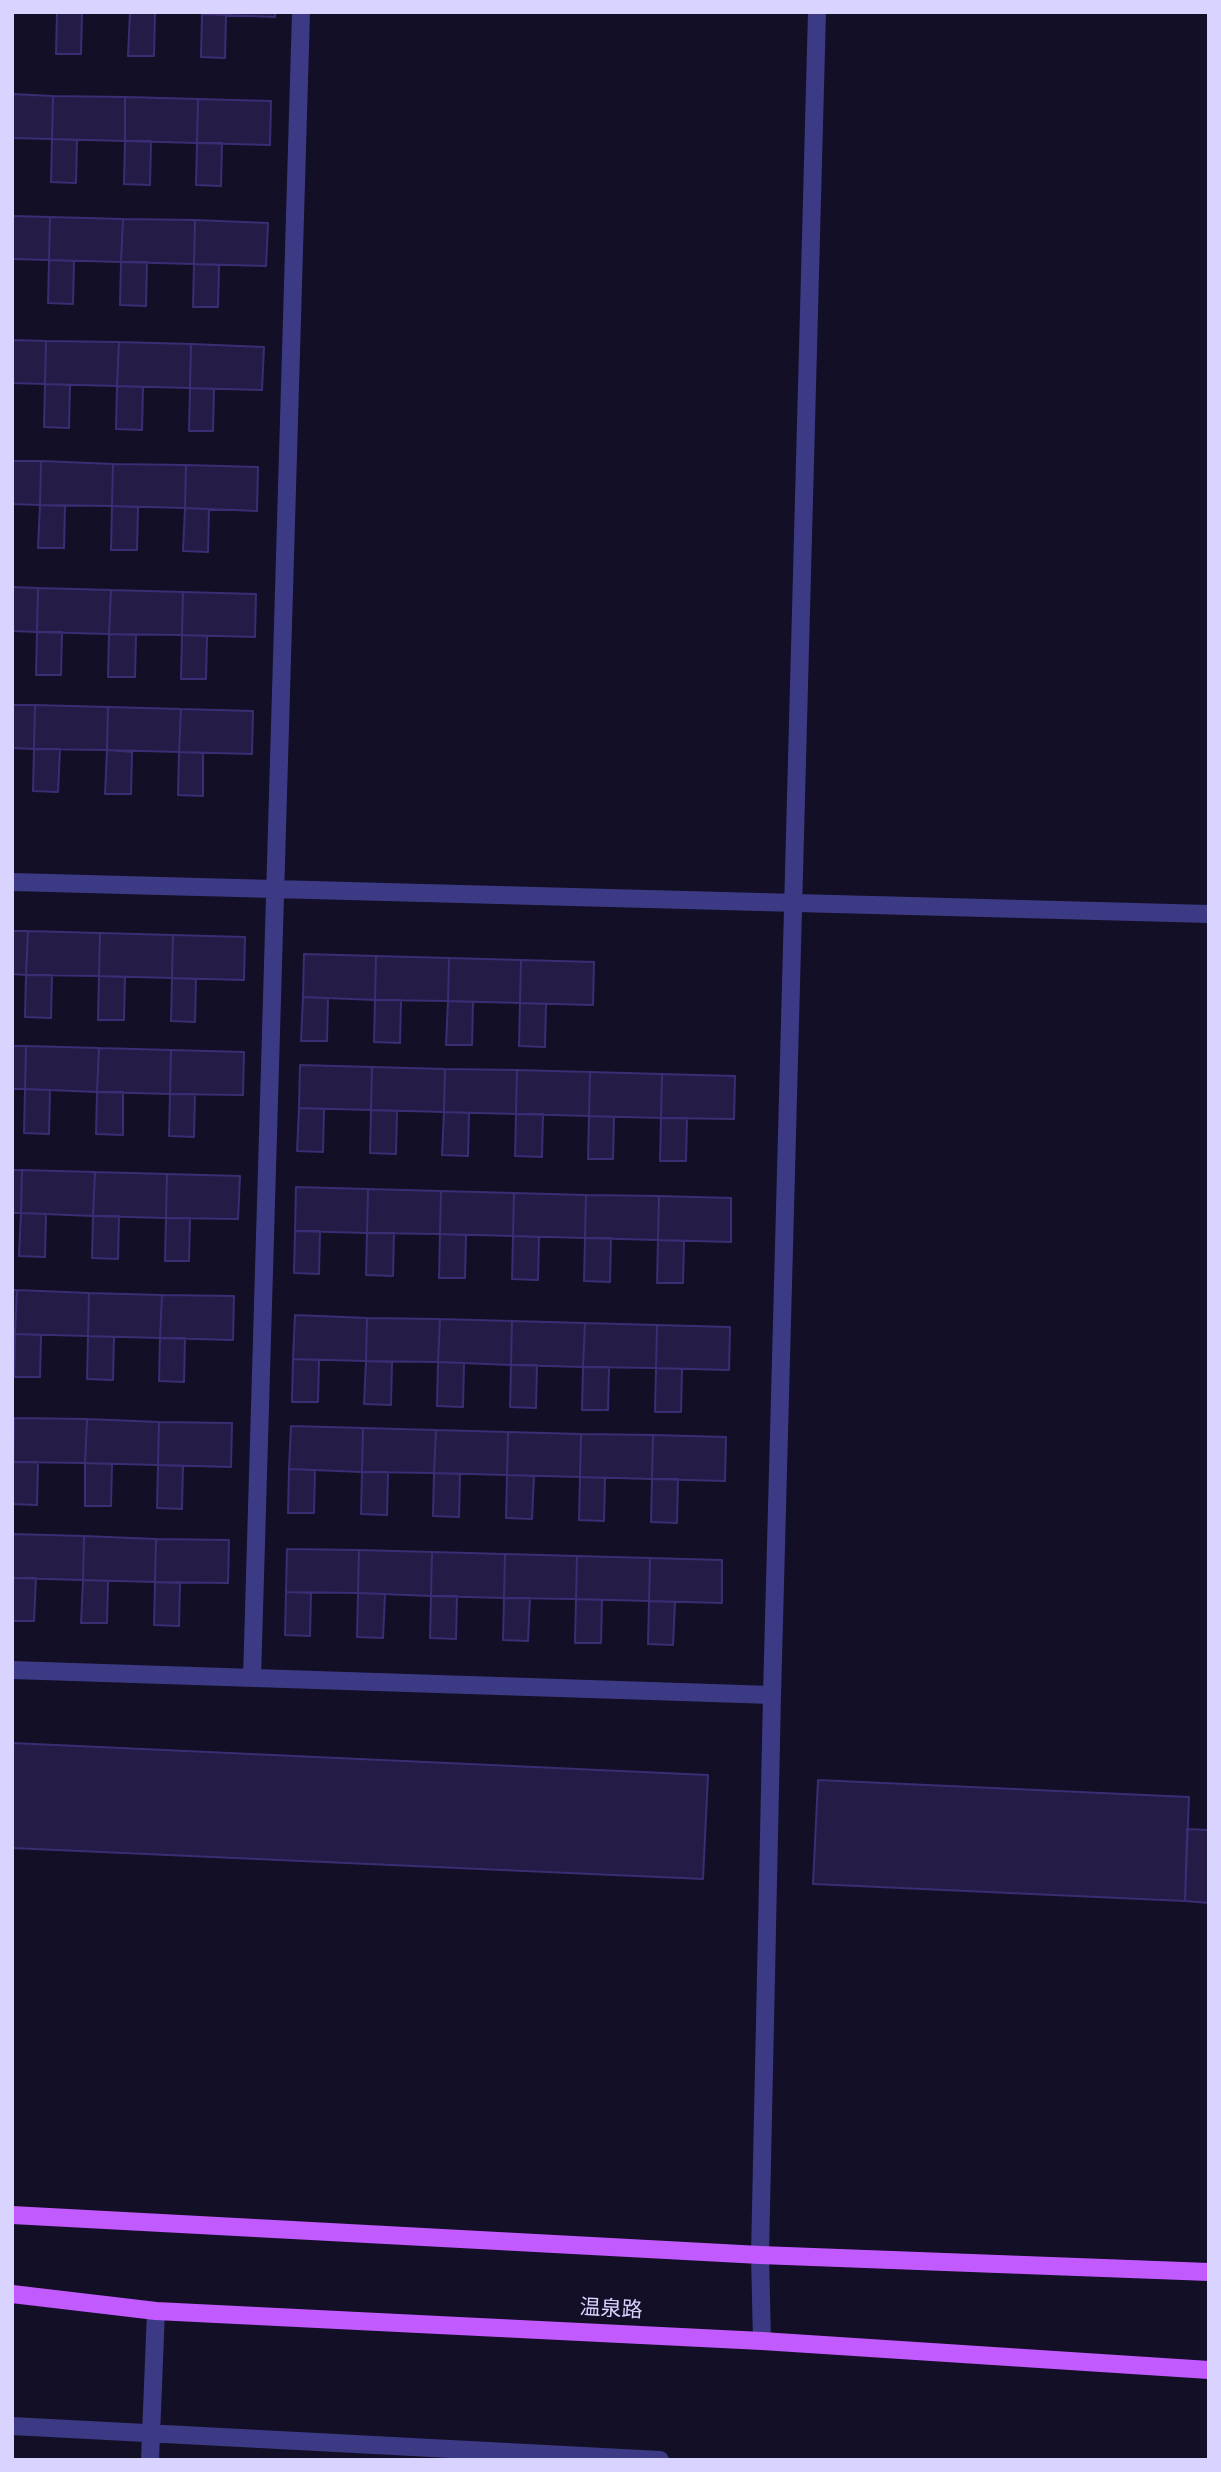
<!DOCTYPE html>
<html>
<head>
<meta charset="utf-8">
<style>
  body { margin:0 }
  #map { position:relative; width:1221px; height:2472px; overflow:hidden; background:#130f26; font-family:Signika,sans-serif }
  canvas { display:block }
  .frame { position:absolute; inset:0; border:14px solid #d9d4ff; pointer-events:none }
</style>
</head>
<body>
<div id="map">
<canvas width="1221" height="2472"></canvas>
<div class="frame"></div>
</div>
<script>
const context = document.querySelector('canvas').getContext('2d');
context.lineJoin = 'round';
function paint(path, color) { context.fillStyle = color; context.fill(path, 'evenodd'); }
const poly = rows => new Path2D(rows.map(r => 'M' + r).join(''));
function trace(path, color, width, dash) { context.strokeStyle = color; context.lineWidth = width; context.lineCap = dash ? 'butt' : 'round'; context.setLineDash(dash || []); context.stroke(path); }
function drawText(font, color, halo, rows, align = 'center') {
  context.font = font + ' Signika,"Noto Sans SC",sans-serif'; context.lineWidth = 5; context.setLineDash([]); context.textBaseline = 'middle'; context.strokeStyle = halo; context.fillStyle = color; for (const [text, x, y, turn = 0] of rows) {
    context.save(); context.translate(x, y); context.rotate((+turn || 0) * Math.PI / 180); context.textAlign = isNaN(turn) ? turn : align; if (halo) context.strokeText(text, 0, 0); context.fillText(text, 0, 0); context.restore();
  }
}
const building = poly([
  [57,12,82,12,81,54,56,54,57,12],
  [130,12,155,13,154,56,128,56,130,12],
  [202,12,275,12,275,17,202,14,202,12],
  [202,14,226,15,225,58,201,57,202,14],
  [12,94,53,96,52,139,12,138,12,94],
  [53,96,125,97,125,141,52,139,53,96],
  [125,97,198,99,197,143,125,141,125,97],
  [198,99,271,101,270,145,197,143,198,99],
  [52,139,77,140,76,183,51,182,52,139],
  [125,141,151,141,150,185,124,184,125,141],
  [197,143,222,143,221,186,196,185,197,143],
  [12,216,50,217,49,260,12,259,12,216],
  [50,217,123,219,121,262,49,260,50,217],
  [123,219,195,220,194,264,121,262,123,219],
  [195,220,268,223,266,266,194,264,195,220],
  [49,260,74,261,73,304,48,303,49,260],
  [121,262,147,262,146,306,120,305,121,262],
  [194,264,219,265,218,307,193,307,194,264],
  [12,340,46,341,45,384,12,383,12,340],
  [46,341,119,342,117,386,45,384,46,341],
  [119,342,191,344,190,388,117,386,119,342],
  [191,344,264,347,262,390,190,388,191,344],
  [45,384,70,385,69,428,44,427,45,384],
  [117,386,143,387,142,430,116,429,117,386],
  [190,388,214,389,213,431,189,431,190,388],
  [12,461,41,461,40,505,12,504,12,461],
  [41,461,113,464,112,506,40,505,41,461],
  [113,464,186,465,185,508,112,506,113,464],
  [186,465,258,467,257,511,185,508,186,465],
  [40,505,65,506,64,548,38,548,40,505],
  [112,506,138,507,137,550,111,550,112,506],
  [185,508,209,509,208,552,183,551,185,508],
  [12,587,38,588,37,632,12,631,12,587],
  [38,588,111,590,109,634,37,632,38,588],
  [111,590,183,592,182,635,109,634,111,590],
  [183,592,256,594,255,637,182,635,183,592],
  [37,632,62,632,61,675,36,675,37,632],
  [109,634,136,635,135,677,108,677,109,634],
  [182,635,207,636,206,679,181,679,182,635],
  [12,705,35,705,34,749,12,748,12,705],
  [35,705,108,707,107,750,34,749,35,705],
  [108,707,181,709,179,752,107,750,108,707],
  [181,709,253,711,252,754,179,752,181,709],
  [34,749,60,749,58,792,33,791,34,749],
  [107,750,132,752,131,794,105,794,107,750],
  [179,752,203,753,203,796,178,795,179,752],
  [12,931,28,931,26,975,12,974,12,931],
  [28,931,100,933,99,976,26,975,28,931],
  [100,933,173,935,172,978,99,976,100,933],
  [173,935,245,937,244,980,172,978,173,935],
  [304,954,376,956,375,1000,303,997,304,954],
  [376,956,449,958,448,1001,375,1000,376,956],
  [449,958,521,960,520,1003,448,1001,449,958],
  [521,960,594,962,593,1005,520,1003,521,960],
  [26,975,52,975,51,1018,25,1017,26,975],
  [99,976,125,977,124,1020,98,1020,99,976],
  [172,978,196,979,195,1022,171,1021,172,978],
  [303,997,328,998,327,1041,301,1041,303,997],
  [375,1000,401,1000,400,1043,374,1042,375,1000],
  [448,1001,473,1002,472,1045,446,1045,448,1001],
  [520,1003,546,1004,545,1047,519,1046,520,1003],
  [12,1046,26,1046,25,1089,12,1089,12,1046],
  [26,1046,99,1048,97,1092,25,1089,26,1046],
  [99,1048,171,1050,170,1094,97,1092,99,1048],
  [171,1050,244,1052,243,1095,170,1094,171,1050],
  [300,1065,372,1067,371,1110,299,1108,300,1065],
  [372,1067,445,1069,444,1112,371,1110,372,1067],
  [445,1069,517,1070,516,1114,444,1112,445,1069],
  [517,1070,590,1072,589,1116,516,1114,517,1070],
  [590,1072,662,1074,661,1118,589,1116,590,1072],
  [662,1074,735,1076,734,1119,661,1118,662,1074],
  [25,1089,50,1090,49,1134,24,1133,25,1089],
  [97,1092,123,1092,123,1135,96,1134,97,1092],
  [170,1094,195,1094,194,1137,169,1136,170,1094],
  [299,1108,324,1109,323,1152,297,1151,299,1108],
  [371,1110,397,1111,396,1154,370,1153,371,1110],
  [444,1112,469,1113,468,1156,442,1155,444,1112],
  [516,1114,543,1114,542,1157,515,1156,516,1114],
  [589,1116,614,1117,613,1159,588,1159,589,1116],
  [661,1118,687,1118,686,1161,660,1161,661,1118],
  [12,1170,22,1170,21,1213,12,1213,12,1170],
  [22,1170,95,1172,93,1216,21,1213,22,1170],
  [95,1172,167,1174,166,1218,93,1216,95,1172],
  [167,1174,240,1176,238,1219,166,1218,167,1174],
  [296,1187,368,1189,367,1233,295,1231,296,1187],
  [368,1189,441,1191,440,1234,367,1233,368,1189],
  [441,1191,514,1193,513,1236,440,1234,441,1191],
  [514,1193,586,1195,585,1238,513,1236,514,1193],
  [586,1195,659,1196,658,1240,585,1238,586,1195],
  [659,1196,731,1198,731,1242,658,1240,659,1196],
  [21,1213,46,1214,45,1257,19,1256,21,1213],
  [93,1216,119,1216,118,1259,92,1258,93,1216],
  [166,1218,190,1218,189,1261,165,1261,166,1218],
  [295,1231,320,1231,319,1274,294,1273,295,1231],
  [367,1233,394,1233,393,1276,366,1275,367,1233],
  [440,1234,466,1235,465,1278,439,1278,440,1234],
  [513,1236,539,1237,538,1280,512,1279,513,1236],
  [585,1238,611,1238,610,1282,584,1281,585,1238],
  [658,1240,684,1241,683,1283,657,1283,658,1240],
  [12,1290,17,1290,15,1334,12,1334,12,1290],
  [17,1290,89,1293,88,1336,15,1334,17,1290],
  [89,1293,162,1295,160,1338,88,1336,89,1293],
  [162,1295,234,1296,233,1340,160,1338,162,1295],
  [295,1315,367,1318,366,1361,293,1359,295,1315],
  [367,1318,440,1319,438,1362,366,1361,367,1318],
  [440,1319,512,1321,511,1365,438,1362,440,1319],
  [512,1321,585,1323,583,1367,511,1365,512,1321],
  [585,1323,657,1325,656,1368,583,1367,585,1323],
  [657,1325,730,1327,729,1370,656,1368,657,1325],
  [15,1334,41,1335,40,1377,14,1377,15,1334],
  [88,1336,114,1337,113,1380,87,1379,88,1336],
  [160,1338,185,1338,184,1382,159,1381,160,1338],
  [293,1359,319,1360,318,1402,292,1402,293,1359],
  [366,1361,392,1362,391,1405,364,1404,366,1361],
  [438,1362,464,1363,463,1407,437,1406,438,1362],
  [511,1365,537,1365,536,1408,510,1407,511,1365],
  [583,1367,609,1367,608,1410,582,1410,583,1367],
  [656,1368,682,1369,681,1412,655,1412,656,1368],
  [14,1418,87,1419,85,1463,13,1462,14,1418],
  [87,1419,159,1422,158,1465,85,1463,87,1419],
  [159,1422,232,1423,231,1467,158,1465,159,1422],
  [291,1426,363,1428,362,1472,289,1469,291,1426],
  [363,1428,436,1430,434,1473,362,1472,363,1428],
  [436,1430,508,1432,507,1475,434,1473,436,1430],
  [508,1432,581,1434,580,1477,507,1475,508,1432],
  [581,1434,653,1435,652,1479,580,1477,581,1434],
  [653,1435,726,1437,725,1481,652,1479,653,1435],
  [13,1462,38,1462,37,1505,12,1504,13,1462],
  [85,1463,112,1464,111,1506,85,1506,85,1463],
  [158,1465,183,1466,182,1509,157,1508,158,1465],
  [289,1469,315,1470,314,1513,288,1513,289,1469],
  [362,1472,388,1472,387,1515,361,1514,362,1472],
  [434,1473,460,1474,459,1517,433,1516,434,1473],
  [507,1475,534,1476,532,1519,506,1518,507,1475],
  [580,1477,605,1478,604,1521,579,1520,580,1477],
  [652,1479,678,1479,677,1523,651,1522,652,1479],
  [12,1534,84,1536,83,1580,12,1578,12,1534],
  [84,1536,156,1539,155,1582,83,1580,84,1536],
  [156,1539,229,1540,228,1583,155,1582,156,1539],
  [287,1549,359,1550,358,1593,286,1592,287,1549],
  [359,1550,432,1552,431,1596,358,1593,359,1550],
  [432,1552,505,1554,504,1598,431,1596,432,1552],
  [505,1554,577,1556,576,1599,504,1598,505,1554],
  [577,1556,650,1558,649,1601,576,1599,577,1556],
  [650,1558,722,1560,722,1603,649,1601,650,1558],
  [12,1578,36,1578,34,1621,12,1621,12,1578],
  [83,1580,108,1581,107,1623,81,1623,83,1580],
  [155,1582,180,1583,179,1626,154,1625,155,1582],
  [286,1592,311,1593,310,1636,285,1635,286,1592],
  [358,1593,385,1594,383,1638,357,1637,358,1593],
  [431,1596,457,1596,456,1639,430,1638,431,1596],
  [504,1598,530,1598,528,1641,503,1640,504,1598],
  [576,1599,602,1600,601,1643,575,1643,576,1599],
  [649,1601,675,1602,673,1645,648,1644,649,1601],
  [12,1743,708,1775,703,1879,12,1848,12,1743],
  [818,1780,1189,1797,1185,1901,813,1884,818,1780],
  [1187,1829,1209,1830,1209,1903,1185,1901,1187,1829]
]);
paint(building, '#241b47');
trace(building, '#3b2d73', 2);
trace(poly([
  [12,882,1209,914],
  [12,1670,772,1695],
  [252,1678,301,12],
  [762,2341,760,2255,772,1695,817,12],
  [12,2426,660,2460],
  [150,2460,156,2311]
]), '#3d3a85', 18);
trace(poly([
  [12,2215,760,2255,1209,2272],
  [12,2294,156,2311,762,2341,1209,2370]
]), '#c25bff', 18);
drawText('21px', '#d9d4ff', '#130f26', [
  ["温泉路",611,2310,3]
]);
</script>
</body>
</html>
